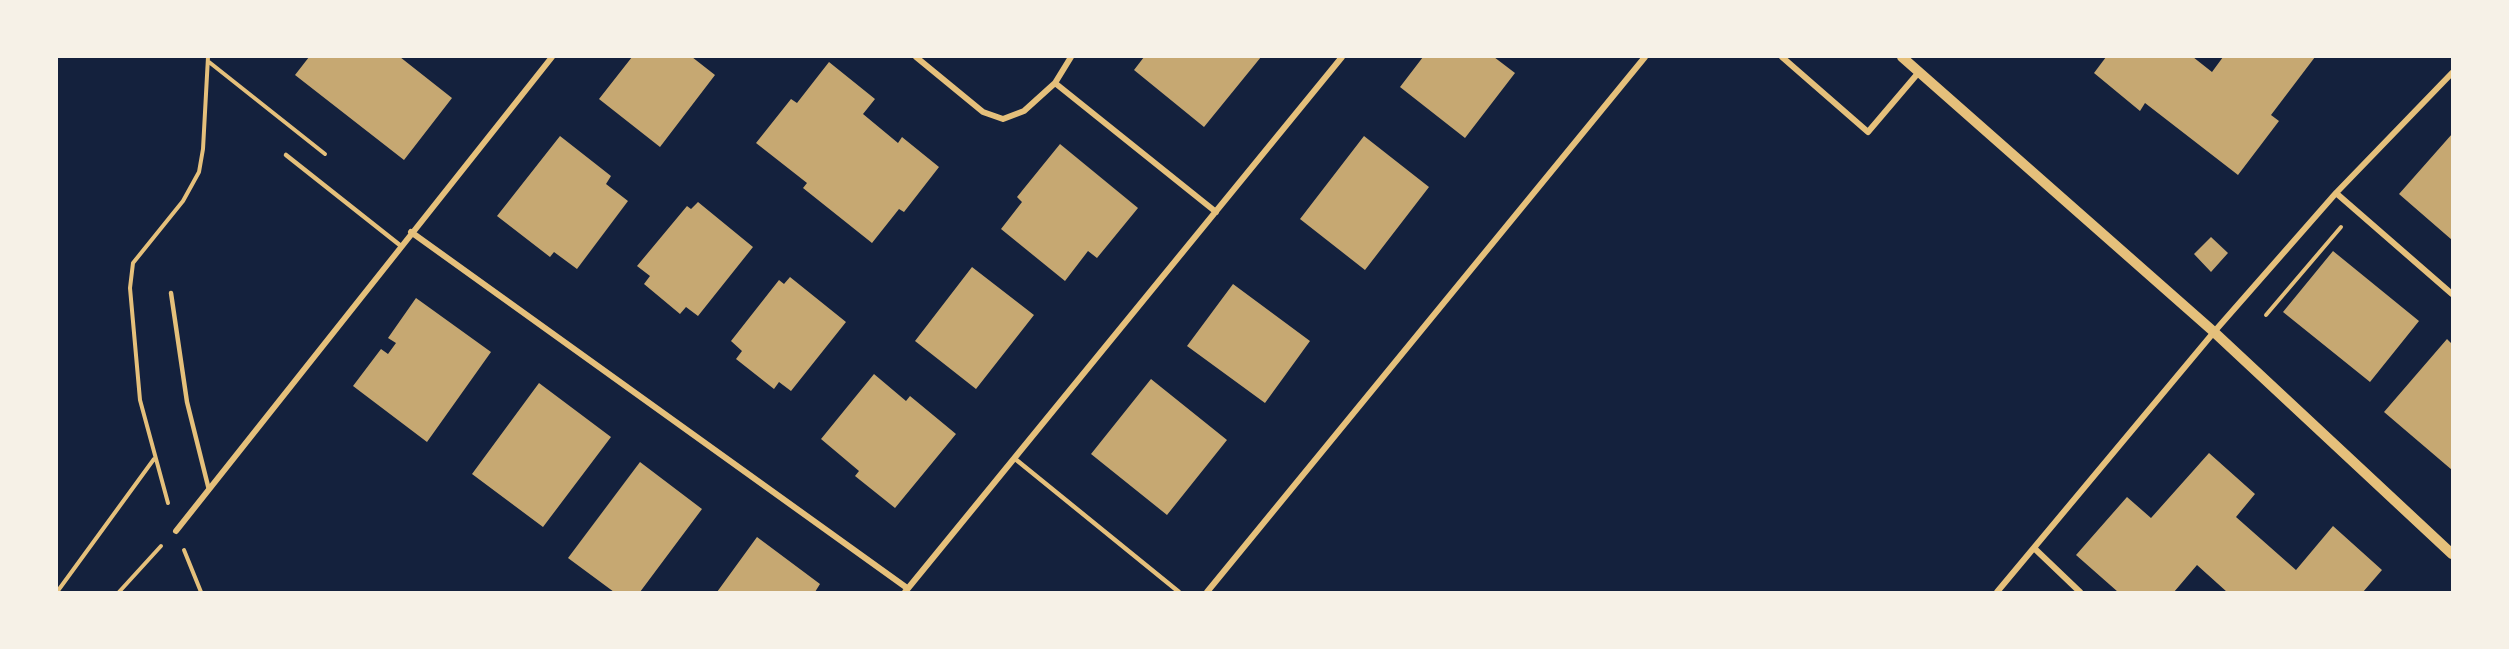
<!DOCTYPE html>
<html>
<head>
<meta charset="utf-8">
<style>
  body { margin:0 }
  #map { position:relative; width:2509px; height:649px; overflow:hidden; background:#14213d; font-family:"PT Sans",sans-serif }
  canvas { display:block }
  .frame { position:absolute; inset:0; border:58px solid #f6f1e7; pointer-events:none }
</style>
</head>
<body>
<div id="map">
<canvas width="2509" height="649"></canvas>
<div class="frame"></div>
</div>
<script>
const context = document.querySelector('canvas').getContext('2d');
context.lineJoin = 'round';
function paint(path, color) { context.fillStyle = color; context.fill(path, 'evenodd'); }
const poly = rows => new Path2D(rows.map(r => 'M' + r).join(''));
function trace(path, color, width, dash) { context.strokeStyle = color; context.lineWidth = width; context.lineCap = dash ? 'butt' : 'round'; context.setLineDash(dash || []); context.stroke(path); }
paint(poly([
  [309,57,400,57,452,98,404,160,295,75],
  [632,57,692,57,715,75,660,147,599,99],
  [1144,57,1261,57,1204,127,1134,70],
  [1423,57,1494,57,1515,73,1465,138,1400,87],
  [2106,57,2193,57,2212,72,2223,57,2315,57,2271,115,2279,121,2238,175,2145,103,2140,111,2094,73],
  [829,62,875,99,863,114,898,143,902,137,939,167,904,212,899,209,872,243,803,188,807,183,756,143,791,99,797,103],
  [2452,134,2452,240,2399,194],
  [560,136,611,176,606,184,628,201,577,269,554,252,550,257,497,216],
  [1364,136,1429,187,1365,270,1300,219],
  [1060,144,1138,208,1097,258,1088,251,1065,281,1001,229,1022,202,1017,197],
  [698,202,753,247,698,316,686,307,680,314,644,284,650,276,637,266,687,206,691,209],
  [2211,237,2228,253,2211,272,2194,254],
  [2333,251,2419,321,2370,382,2283,312],
  [972,267,1034,315,976,389,915,341],
  [790,277,846,322,791,391,779,382,774,389,736,359,742,351,731,341,779,280,784,284],
  [1233,284,1310,341,1265,403,1187,346],
  [416,298,491,352,427,442,353,386,381,349,388,354,396,343,388,338],
  [2447,339,2452,344,2452,470,2384,412],
  [874,374,906,401,910,396,956,434,895,508,855,476,859,471,821,439],
  [1151,379,1227,440,1167,515,1091,454],
  [539,383,611,437,543,527,472,474],
  [2209,453,2255,494,2236,517,2296,570,2333,526,2382,570,2363,592,2227,592,2197,565,2174,592,2118,592,2076,555,2127,497,2151,518],
  [640,462,702,509,640,592,614,592,568,558],
  [757,537,820,584,815,592,717,592]
]), '#c6a872');
trace(poly([
  [209,62,325,154],
  [2266,315,2341,227],
  [168,503,140,400,130,288,133,263,183,201,199,172,203,149,208,57],
  [184,550,201,592],
  [57,592,154,459],
  [119,592,161,546]
]), '#e5c07b', 4);
trace(poly([
  [286,155,401,246],
  [171,293,187,402,209,490],
  [1014,458,1179,592]
]), '#e5c07b', 4.5);
trace(poly([
  [916,57,983,112,1003,119,1024,111,1055,83],
  [1071,57,1055,83,1216,212],
  [1782,57,1868,132,1919,72],
  [2336,193,2452,294],
  [411,232,907,588],
  [176,531,552,57],
  [2034,548,2080,592],
  [905,592,1342,57],
  [1207,592,1645,57],
  [1997,592,2214,332,2336,193,2452,73]
]), '#e5c07b', 6);
trace(poly([
  [1902,57,2214,332,2452,554]
]), '#e5c07b', 10);
</script>
</body>
</html>
